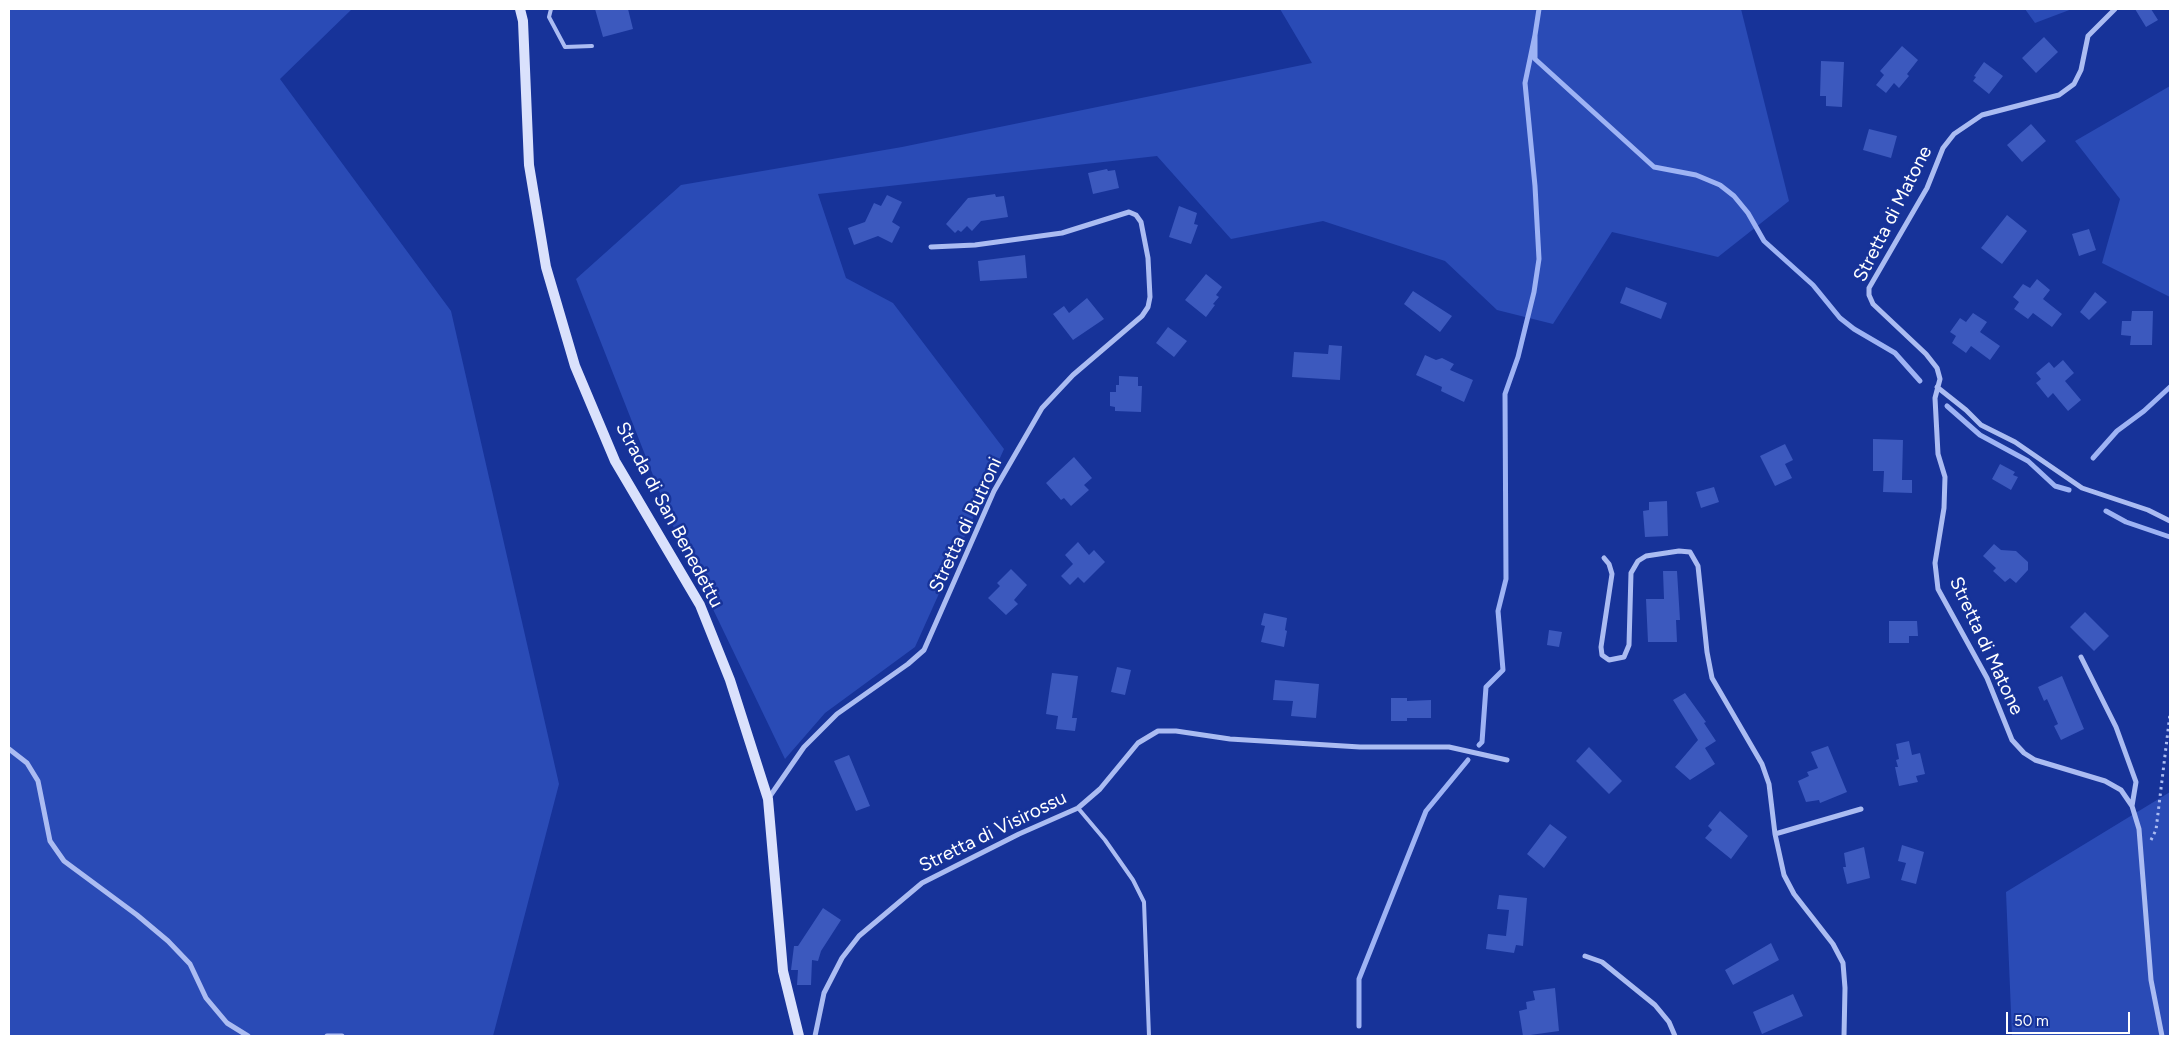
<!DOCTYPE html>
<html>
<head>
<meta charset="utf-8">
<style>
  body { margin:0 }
  #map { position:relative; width:2179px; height:1045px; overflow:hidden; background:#173399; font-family:Figtree,sans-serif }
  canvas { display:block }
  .frame { position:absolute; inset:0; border:10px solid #fff; pointer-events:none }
  .scale { position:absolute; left:2006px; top:1012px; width:124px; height:22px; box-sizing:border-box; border:2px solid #fff; border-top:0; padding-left:6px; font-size:15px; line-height:18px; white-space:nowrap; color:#fff; -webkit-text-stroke:4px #173399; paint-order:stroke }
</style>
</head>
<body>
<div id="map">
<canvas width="2179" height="1045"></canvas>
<div class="frame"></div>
<div class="scale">50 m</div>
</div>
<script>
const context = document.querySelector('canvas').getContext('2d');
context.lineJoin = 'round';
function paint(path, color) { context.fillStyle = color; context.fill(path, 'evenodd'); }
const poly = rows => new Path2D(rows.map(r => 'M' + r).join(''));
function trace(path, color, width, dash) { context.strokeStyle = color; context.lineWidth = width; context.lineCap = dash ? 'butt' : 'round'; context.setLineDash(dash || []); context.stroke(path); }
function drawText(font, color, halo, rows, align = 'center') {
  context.font = font + ' Figtree,sans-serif'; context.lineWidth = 5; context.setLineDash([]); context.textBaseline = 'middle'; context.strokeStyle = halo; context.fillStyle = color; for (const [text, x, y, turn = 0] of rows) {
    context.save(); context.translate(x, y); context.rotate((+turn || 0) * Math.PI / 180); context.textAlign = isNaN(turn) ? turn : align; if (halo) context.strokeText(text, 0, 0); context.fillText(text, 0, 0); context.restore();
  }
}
paint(poly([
  [9,9,352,9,280,79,451,311,559,784,493,1036,9,1036],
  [1280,9,1741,9,1789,201,1718,257,1612,232,1553,324,1497,310,1445,261,1323,221,1231,239,1157,156,818,194,846,278,893,303,1004,449,915,647,825,713,785,759,673,526,576,279,681,185,902,147,1312,63],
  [2025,9,2072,9,2035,23],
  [2170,86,2170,297,2102,263,2120,199,2075,141],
  [2170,792,2170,1036,2012,1036,2006,892]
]), '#2a4bb6');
trace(poly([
  [1539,9,1535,35,1535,59,1654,167,1696,175,1720,185,1734,196,1748,213,1764,241,1813,285,1840,318,1854,329,1895,353,1920,381],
  [1947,406,1980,435,2028,461,2055,486,2069,490],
  [2093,458,2117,431,2144,411,2170,387],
  [2106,511,2126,522,2170,537],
  [1479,745,1482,742,1486,687,1503,670,1498,611,1506,579,1505,394,1518,357,1534,292,1539,259,1535,186,1525,83,1535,35],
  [1359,1026,1359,979,1426,811,1468,760]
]), '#9eb3f4', 5);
paint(poly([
  [595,9,628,9,633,29,603,37],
  [2135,9,2151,9,2158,20,2146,27],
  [2044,37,2058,52,2036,73,2022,58],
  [1902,46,1918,60,1907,74,1909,76,1899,88,1894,83,1886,93,1876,85,1884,75,1880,71],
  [1821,61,1844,62,1842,107,1826,106,1826,96,1820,96],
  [1984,62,2003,76,1989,94,1973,81,1976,77,1974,76],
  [2031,124,2046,141,2022,162,2007,145],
  [1869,129,1897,136,1891,158,1863,150],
  [1107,169,1108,171,1115,170,1119,188,1093,194,1088,173],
  [995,194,996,197,1004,196,1008,217,981,221,972,231,967,226,961,232,958,230,955,233,946,224,968,198],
  [887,195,902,202,892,222,900,227,892,243,878,236,854,245,848,228,865,222,874,203,881,206],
  [1179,206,1197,213,1194,224,1198,225,1191,244,1169,237],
  [2007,215,2027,231,2002,264,1981,248],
  [2089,229,2096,250,2079,256,2072,234],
  [1025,255,1027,278,980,281,978,261],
  [1206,274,1222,287,1216,295,1219,297,1213,304,1215,305,1206,317,1185,300],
  [2037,279,2050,290,2043,299,2062,314,2052,327,2033,313,2028,319,2014,309,2019,302,2013,297,2023,284,2030,288],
  [1626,287,1667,303,1661,319,1620,303],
  [1413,291,1452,316,1440,332,1404,304],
  [2095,292,2107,302,2089,320,2080,312],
  [1087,298,1104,319,1073,340,1053,314,1064,306,1069,313],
  [2132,311,2153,311,2152,345,2130,345,2131,336,2121,335,2122,321,2131,321],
  [1973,313,1987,322,1980,332,2000,346,1990,360,1971,346,1966,353,1952,343,1956,336,1950,332,1960,318,1966,322],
  [1168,327,1187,341,1174,357,1156,343],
  [1329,345,1342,346,1340,380,1292,377,1294,352,1328,354],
  [1425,355,1436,360,1442,358,1454,364,1450,370,1473,380,1464,402,1441,391,1442,387,1416,375],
  [2063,360,2074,373,2065,381,2081,400,2068,411,2053,393,2048,398,2036,383,2041,379,2036,373,2049,362,2054,368],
  [1119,376,1138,377,1138,386,1142,386,1141,412,1115,411,1115,407,1110,406,1110,392,1116,392,1116,385,1119,385],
  [1873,439,1903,440,1902,480,1912,480,1912,493,1883,492,1884,471,1873,471],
  [1785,444,1793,460,1785,464,1792,478,1775,486,1760,456],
  [1074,457,1092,478,1084,485,1089,490,1071,506,1064,498,1061,500,1046,483],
  [2000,464,2015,472,2013,475,2018,477,2011,490,1992,479],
  [1714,487,1719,502,1701,508,1696,492],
  [1667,501,1668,536,1645,537,1643,511,1649,510,1649,502],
  [1078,542,1089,555,1094,550,1105,562,1084,583,1078,577,1070,585,1061,576,1073,564,1065,555],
  [1994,544,2001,550,2016,551,2028,562,2028,570,2016,583,2010,578,2005,582,1993,571,1996,568,1983,556],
  [1011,569,1027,585,1014,600,1018,604,1006,615,988,598,1000,586,997,583],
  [1663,571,1677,571,1680,620,1676,620,1677,642,1648,642,1646,599,1664,599],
  [2085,612,2109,636,2094,651,2070,627],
  [1264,613,1287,618,1285,630,1287,631,1284,647,1261,642,1265,626,1261,625],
  [1889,621,1917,621,1918,636,1909,636,1909,643,1889,643],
  [1549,630,1562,632,1559,647,1547,645],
  [1117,667,1131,670,1125,695,1111,692],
  [1052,673,1078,676,1072,718,1077,718,1075,731,1056,729,1058,716,1046,714],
  [2062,676,2084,729,2061,740,2054,726,2058,724,2047,699,2044,701,2038,687],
  [1275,680,1319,684,1316,718,1291,716,1293,701,1273,700],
  [1685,693,1706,722,1704,723,1716,741,1705,748,1715,764,1690,780,1675,767,1698,740,1673,700],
  [1391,698,1407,698,1407,701,1431,700,1431,718,1407,718,1407,721,1391,721],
  [1909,741,1912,755,1920,753,1925,774,1916,776,1918,782,1899,786,1895,767,1898,767,1896,760,1899,759,1896,744],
  [1828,746,1847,792,1820,803,1819,800,1806,802,1798,781,1809,776,1807,772,1818,768,1811,752],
  [1589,747,1622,781,1609,794,1576,761],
  [849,755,870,806,856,811,834,761],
  [1720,811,1748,836,1731,859,1705,838,1712,830,1708,826],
  [1550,824,1567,837,1544,868,1527,854],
  [1902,845,1924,852,1916,884,1901,880,1906,863,1898,861],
  [1864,847,1870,878,1847,884,1843,867,1846,867,1844,853],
  [1499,895,1527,898,1523,946,1516,945,1514,953,1486,949,1488,934,1506,936,1509,910,1497,909],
  [823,908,841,920,821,951,818,961,812,960,811,985,797,985,798,970,791,970,794,946,798,946],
  [1771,943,1779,960,1733,985,1725,970],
  [1555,988,1559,1031,1523,1036,1519,1011,1527,1009,1526,1002,1535,1000,1533,991],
  [1793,994,1803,1016,1762,1034,1753,1012]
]), '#3c59be');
trace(poly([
  [2151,840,2156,830,2170,714]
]), '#abbcf2', 3, [2.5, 4]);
trace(poly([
  [551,9,549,17,565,47,592,46],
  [1078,808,1105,840,1133,880,1144,902,1149,1036]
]), '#abbcf2', 4);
trace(poly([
  [2115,9,2088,36,2081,70,2074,84,2059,95,1982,115,1954,134,1943,148,1927,188,1869,288,1869,295,1873,304,1926,354,1937,368,1940,379,1935,398,1938,454,1945,477,1944,508,1935,563,1938,589,1987,678,2012,740,2024,753,2035,760,2105,781,2121,790,2132,806,2139,829,2151,980,2162,1036],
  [1937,387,1966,410,1981,425,2015,442,2082,488,2148,510,2170,521],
  [1604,558,1609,564,1612,574,1601,647,1602,655,1609,660,1624,657,1629,645,1631,573,1638,561,1646,556,1679,551,1690,552,1698,566,1707,652,1712,678,1762,764,1769,784,1775,834,1784,875,1794,894,1833,944,1843,963,1845,988,1844,1036],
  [2081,657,2116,727,2136,782,2132,806],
  [9,749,27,763,38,781,50,841,64,861,137,915,168,941,190,964,206,998,227,1023,248,1036],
  [768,799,804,747,837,714,908,664,924,650,994,491,1042,408,1073,375,1142,316,1148,307,1150,297,1148,258,1141,222,1136,215,1129,212,1062,233,975,245,931,247],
  [1775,834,1861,809],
  [1585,956,1602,962,1655,1005,1669,1022,1675,1036],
  [327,1036,342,1036],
  [815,1036,824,993,842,958,859,936,922,883,1019,834,1078,808,1100,789,1138,743,1158,731,1176,731,1230,739,1360,747,1449,747,1507,760]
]), '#abbcf2', 5);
trace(poly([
  [520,9,523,21,529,165,546,267,575,366,615,461,700,605,730,680,768,799,783,971,799,1036]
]), '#dae1fc', 10);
drawText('19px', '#fff', '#173399', [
  ["Stretta di Matone",1893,214,-63],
  ["Strada di San Benedettu",669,515,62],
  ["Stretta di Butroni",966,525,-65],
  ["Stretta di Matone",1986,646,65],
  ["Stretta di Visirossu",993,832,-26]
]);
</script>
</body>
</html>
